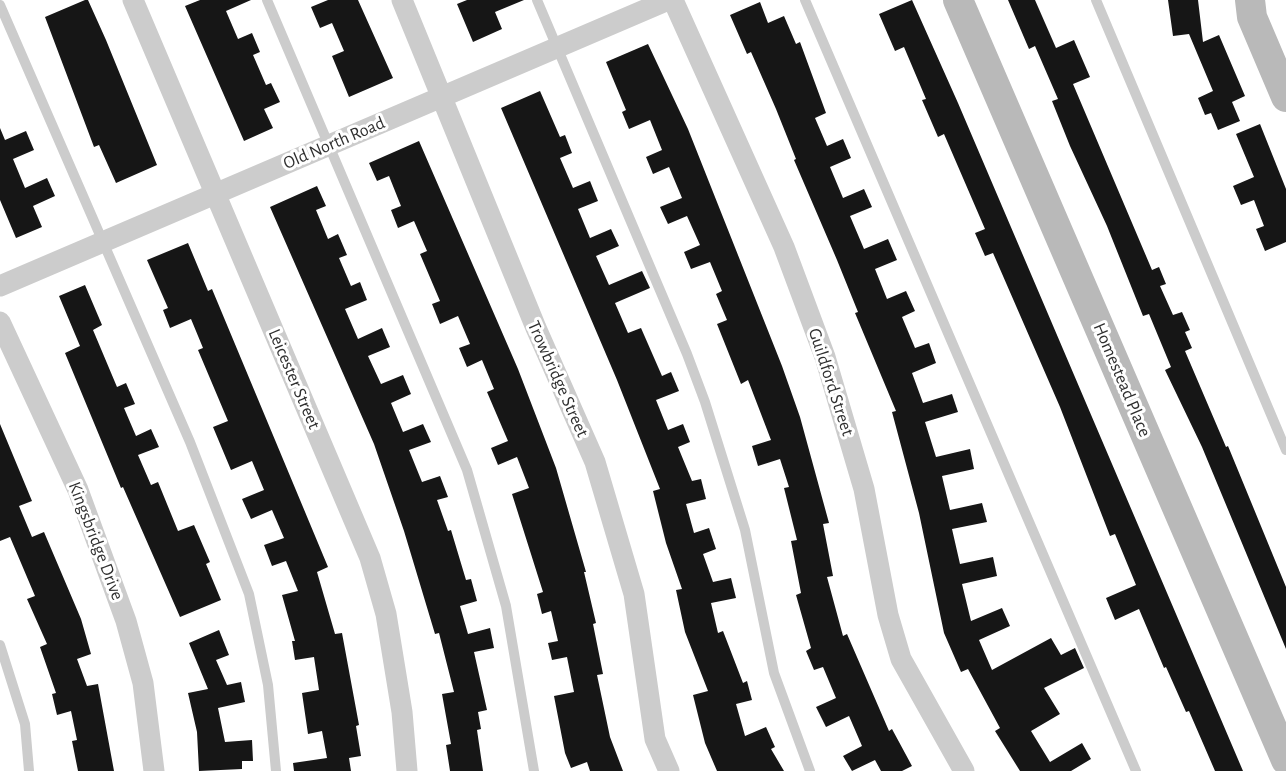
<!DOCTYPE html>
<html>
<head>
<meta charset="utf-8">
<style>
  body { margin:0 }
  canvas { display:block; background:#fff }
</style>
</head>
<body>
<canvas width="1286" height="771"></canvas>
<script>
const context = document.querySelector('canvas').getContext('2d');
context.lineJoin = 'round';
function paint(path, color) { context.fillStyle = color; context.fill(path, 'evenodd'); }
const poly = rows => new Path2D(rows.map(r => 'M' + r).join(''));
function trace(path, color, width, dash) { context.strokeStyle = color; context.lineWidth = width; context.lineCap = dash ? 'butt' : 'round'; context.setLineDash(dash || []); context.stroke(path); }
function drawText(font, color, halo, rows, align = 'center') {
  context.font = font + ' "Alegreya Sans",sans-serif'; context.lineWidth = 6; context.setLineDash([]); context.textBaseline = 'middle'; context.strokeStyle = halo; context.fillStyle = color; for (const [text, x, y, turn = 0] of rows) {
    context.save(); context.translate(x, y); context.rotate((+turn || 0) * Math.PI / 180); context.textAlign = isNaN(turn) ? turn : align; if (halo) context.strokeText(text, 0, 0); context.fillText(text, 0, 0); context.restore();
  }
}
paint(poly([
  [85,0,88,0,106,40,157,165,116,183,99,145,94,147,45,17],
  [200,0,251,0,226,11,238,39,252,33,260,52,253,55,266,85,271,83,280,102,264,109,273,128,244,141,185,6],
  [328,0,358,0,393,78,349,97,332,56,344,51,332,23,320,28,311,7],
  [467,0,524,0,495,12,502,29,473,42,457,4],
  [912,0,958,103,1243,771,1215,771,1189,711,1186,712,1166,667,1164,668,1139,609,1115,620,1106,598,1136,585,1115,534,1110,536,1060,407,993,253,985,256,975,233,985,229,944,134,938,137,922,100,926,99,904,47,895,51,879,14],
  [1008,0,1035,0,1056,48,1074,40,1090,77,1073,84,1152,270,1159,267,1166,284,1160,286,1173,315,1182,312,1190,330,1185,332,1192,348,1185,351,1226,447,1228,446,1286,587,1286,649,1202,447,1165,370,1171,367,1149,314,1143,316,1107,226,1070,146,1052,101,1058,99,1035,46,1029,49],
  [1168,0,1198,0,1203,42,1219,35,1245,96,1232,102,1240,121,1218,130,1211,113,1205,115,1198,98,1213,91,1189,34,1173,36],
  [760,2,768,23,784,16,796,44,800,42,826,113,815,118,827,146,843,139,851,158,830,167,843,198,864,189,872,207,850,216,864,249,888,239,897,260,875,269,887,299,906,291,915,311,902,317,915,348,929,343,936,363,912,373,923,403,952,394,958,412,925,422,936,457,970,449,974,469,942,476,950,510,982,503,987,522,952,529,960,564,993,557,997,576,962,584,971,621,1002,608,1010,626,979,640,992,670,1051,638,1061,655,1075,648,1084,668,1044,688,1060,714,1031,731,1050,762,1082,743,1091,759,1071,771,1020,771,995,731,1000,728,968,669,961,672,944,633,919,513,892,412,896,411,855,313,858,312,837,260,794,160,796,159,776,109,751,52,747,54,730,15],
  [648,44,688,129,782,366,800,417,829,523,823,524,833,576,827,577,843,636,847,634,889,731,892,729,912,766,902,771,881,771,875,760,852,771,843,756,862,746,849,716,826,727,816,707,836,698,823,667,814,670,806,651,811,648,796,595,801,593,791,541,797,540,784,488,789,487,780,459,758,466,752,446,771,440,748,380,741,384,717,324,727,320,716,294,722,291,710,262,691,269,684,252,700,245,687,216,668,224,660,207,682,198,669,167,653,174,646,157,662,150,650,120,629,129,622,112,626,110,606,62],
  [540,91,560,137,565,135,572,153,560,158,573,188,590,181,598,201,578,209,590,238,611,229,619,246,596,256,609,285,642,271,650,288,615,303,628,333,641,328,662,376,671,372,679,391,656,400,668,430,683,424,690,442,678,447,692,481,701,479,706,499,686,504,694,533,709,528,716,549,703,554,713,582,731,578,736,598,711,603,718,633,723,631,743,683,747,681,752,700,736,704,745,736,766,727,775,747,771,749,784,771,717,771,705,743,693,695,708,691,685,632,676,590,682,589,666,543,653,491,660,489,617,380,501,108],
  [1260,124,1286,189,1286,242,1265,251,1256,229,1264,226,1254,200,1241,205,1233,186,1254,177,1236,134],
  [0,128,5,140,26,131,34,150,13,159,25,188,47,178,55,196,33,206,42,227,16,238,0,200],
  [419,141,518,369,556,468,586,572,584,572,596,623,593,624,603,674,597,675,610,737,623,771,590,771,587,762,571,768,565,753,554,696,574,692,567,657,552,660,548,643,558,641,551,611,542,614,537,594,543,592,512,494,529,488,517,457,498,465,491,448,508,441,487,392,494,389,482,360,467,367,459,348,470,344,458,316,440,324,432,304,440,301,420,254,427,251,414,221,398,228,391,210,401,206,389,176,377,181,369,163],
  [317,186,326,206,316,210,328,239,338,234,347,255,339,258,351,286,360,282,367,300,345,309,358,339,382,328,390,347,368,356,381,384,403,375,411,394,391,403,403,432,423,424,431,442,409,450,422,482,440,476,448,497,437,500,448,531,451,530,466,580,471,579,477,601,460,606,468,634,490,628,494,648,474,652,487,710,478,712,481,729,477,730,483,771,450,771,446,745,451,744,442,694,454,692,439,633,435,634,404,531,374,444,270,207],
  [188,243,208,291,212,289,328,567,317,572,335,634,342,633,359,725,356,726,361,756,349,758,351,771,294,771,293,763,327,758,322,731,308,734,302,693,319,690,314,657,295,660,292,641,295,641,282,595,298,591,286,561,272,566,264,545,284,538,272,510,251,519,242,499,264,490,252,461,231,470,213,427,228,421,198,350,203,348,191,319,170,328,163,310,168,308,147,260],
  [85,285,102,325,93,330,117,387,126,383,135,404,124,408,136,436,151,429,159,447,138,455,151,485,158,482,178,531,194,525,210,562,206,564,221,600,180,617,123,487,121,488,65,353,80,346,59,296],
  [0,424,32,501,19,506,32,537,44,532,81,619,91,654,77,659,87,686,98,684,114,771,78,771,72,741,77,740,71,711,57,715,52,694,56,693,40,647,47,644,27,599,35,596,10,537,0,541],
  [219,630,229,655,216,660,227,685,241,682,245,702,218,708,225,742,252,740,253,761,242,761,242,769,199,771,197,732,188,693,208,689,189,643]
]), '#161616');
trace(poly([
  [267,0,467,470,506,606,534,771],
  [537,0,687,354,705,402,745,530,774,673,810,771],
  [805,0,1136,771],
  [1096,0,1286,450],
  [0,5,190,442,249,594,268,685,276,771],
  [0,645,25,724,29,771]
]), '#ccc', 10);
trace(poly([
  [133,0,370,558,386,614,402,712,407,771],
  [402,0,536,328,595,462,634,594,655,739,669,771],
  [673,0,784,247,825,357,864,489,888,615,901,659,964,771],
  [0,286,668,0],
  [0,322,78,490,126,621,143,683,154,771]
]), '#ccc', 21);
trace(poly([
  [958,0,1286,760],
  [1250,0,1252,17,1286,97]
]), '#b9b9b9', 30);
drawText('18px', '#2f2f2f', '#fff', [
  ["Old North Road",334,143,-23],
  ["Leicester Street",294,379,67],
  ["Trowbridge Street",558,379,66],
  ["Homestead Place",1122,380,67],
  ["Guildford Street",831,382,72],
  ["Kingsbridge Drive",96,541,69]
]);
</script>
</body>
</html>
